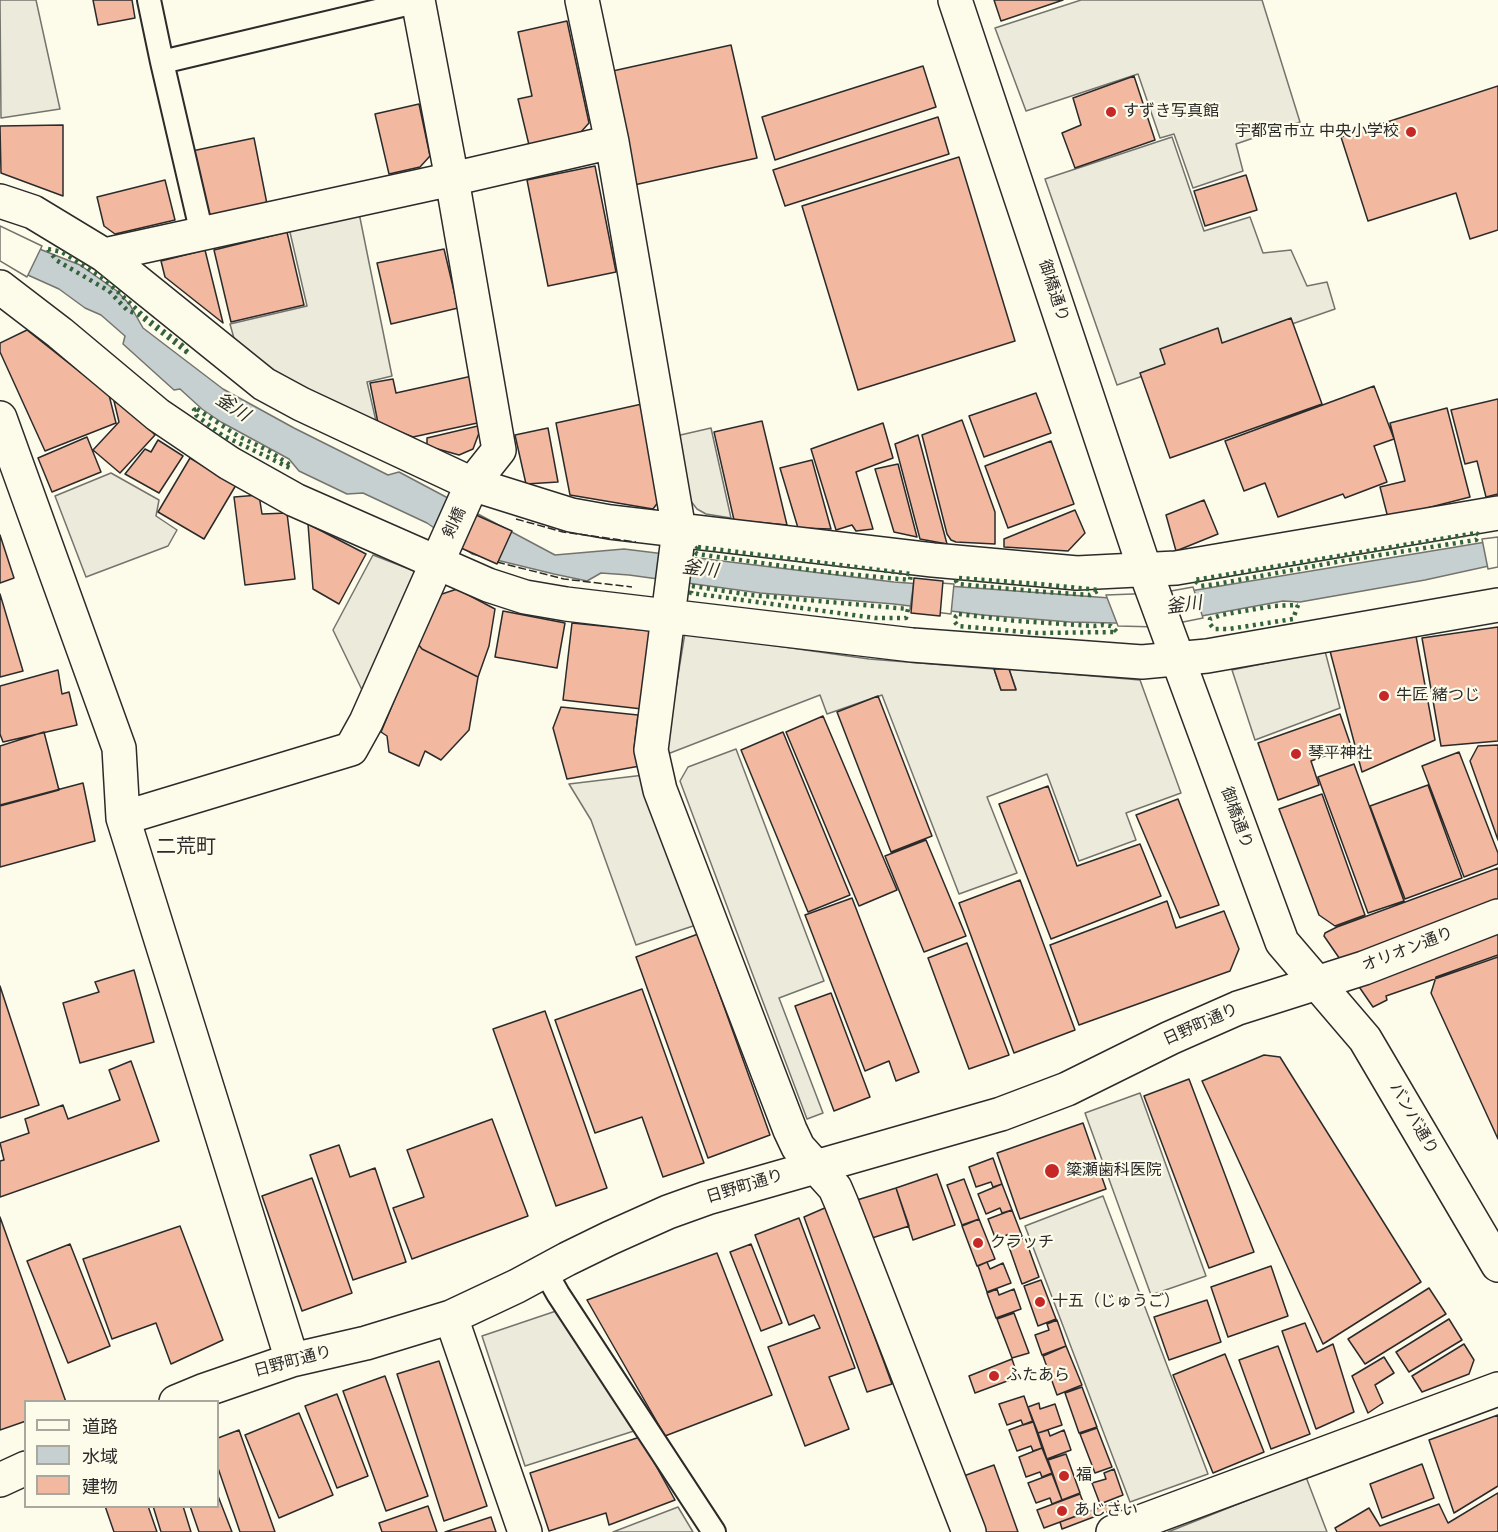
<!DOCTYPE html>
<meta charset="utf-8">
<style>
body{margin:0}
#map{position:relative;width:1498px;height:1532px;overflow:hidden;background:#fdfbea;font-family:Roboto,"Noto Sans JP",sans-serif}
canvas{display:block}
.legend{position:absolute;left:24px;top:1400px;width:195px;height:108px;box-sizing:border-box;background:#fdfbea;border:2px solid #a9a89e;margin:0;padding:8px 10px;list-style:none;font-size:18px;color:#2b2b2b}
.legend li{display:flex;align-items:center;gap:12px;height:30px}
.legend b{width:30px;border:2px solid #a9a89e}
</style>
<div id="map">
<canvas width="1498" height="1532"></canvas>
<ul class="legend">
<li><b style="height:8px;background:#fdfbea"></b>道路</li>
<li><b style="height:16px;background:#c7d0d0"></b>水域</li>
<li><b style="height:16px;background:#f2b8a0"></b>建物</li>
</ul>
</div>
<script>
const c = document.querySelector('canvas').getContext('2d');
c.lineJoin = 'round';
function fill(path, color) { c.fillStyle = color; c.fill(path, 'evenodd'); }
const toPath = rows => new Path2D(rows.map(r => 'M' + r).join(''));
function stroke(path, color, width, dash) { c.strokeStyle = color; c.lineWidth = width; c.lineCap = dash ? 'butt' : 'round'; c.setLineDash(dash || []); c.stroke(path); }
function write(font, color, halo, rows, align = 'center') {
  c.font = font + ' Roboto,"Noto Sans JP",sans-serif'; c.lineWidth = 4.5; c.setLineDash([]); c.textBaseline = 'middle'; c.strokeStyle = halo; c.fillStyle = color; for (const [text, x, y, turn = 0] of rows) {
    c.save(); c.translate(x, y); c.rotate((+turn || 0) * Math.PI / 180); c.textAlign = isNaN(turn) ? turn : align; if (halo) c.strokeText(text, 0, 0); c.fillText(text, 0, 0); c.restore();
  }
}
const parking = toPath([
 [0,0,36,0,60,109,1,118,0,0],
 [1081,0,1262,0,1300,122,1236,144,1243,171,1193,188,1174,134,1160,138,1138,74,1026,111,995,28,1081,0],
 [1172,137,1204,231,1250,217,1263,253,1291,250,1307,286,1327,282,1335,309,1117,385,1045,179,1172,137],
 [359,213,392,376,367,382,376,421,307,390,245,353,235,342,230,324,307,306,289,228,359,213],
 [711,428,731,518,706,514,697,509,690,500,676,436,711,428],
 [111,473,159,500,156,516,177,530,168,546,86,577,55,496,111,473],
 [373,555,417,572,363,692,333,630,373,555],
 [685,633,869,659,994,669,1001,690,1016,689,1009,669,1140,680,1181,793,1126,813,1136,840,1079,861,1047,774,987,797,1017,873,959,894,882,695,827,714,820,695,665,755,685,633],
 [1325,651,1340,708,1255,740,1232,670,1325,651],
 [736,749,824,981,779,998,823,1113,807,1119,680,781,688,767,736,749],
 [644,775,696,925,636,945,591,820,569,784,644,775],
 [1140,1093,1206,1276,1151,1295,1085,1113,1140,1093],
 [1103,1196,1208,1474,1130,1502,1025,1226,1103,1196],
 [559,1310,637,1430,525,1466,482,1336,559,1310],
 [1306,1477,1327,1532,1168,1532,1306,1477],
 [678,1507,693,1532,613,1532,678,1507]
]);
fill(parking, '#eceadb');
stroke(parking, '#74746e', 1.5);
const water = toPath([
 [0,229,42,250,80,265,117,291,130,305,143,328,223,389,294,428,388,475,399,472,555,555,624,549,894,582,1110,598,1160,596,1498,540,1498,564,1425,580,1300,602,1283,601,1158,624,1070,622,983,615,894,604,760,593,629,575,601,573,587,581,554,574,472,554,427,523,363,493,347,494,299,471,289,459,221,422,202,409,180,389,174,390,123,344,125,336,101,315,85,308,59,289,30,276,0,257,0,229]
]);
fill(water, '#c7d0d0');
stroke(water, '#74746e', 1.5);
const pier = toPath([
 [0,226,42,246,27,277,0,261,0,226],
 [1498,537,1498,567,1488,569,1482,539,1498,537],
 [914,581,954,584,951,614,910,609,914,581],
 [1193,587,1203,618,1158,627,1118,626,1106,595,1160,593,1193,587]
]);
fill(pier, '#fdfbea');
stroke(pier, '#74746e', 1.5);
const building = toPath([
 [93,0,132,0,135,18,98,25,93,0],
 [994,0,1063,0,1001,21,994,0],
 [567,21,589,123,580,133,529,145,518,99,532,96,518,32,567,21],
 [731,45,757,158,634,185,608,72,731,45],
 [923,66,936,107,775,160,762,117,923,66],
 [1134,76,1155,140,1075,168,1062,133,1081,125,1073,98,1134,76],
 [1498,86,1498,230,1470,239,1456,193,1368,221,1341,137,1498,86],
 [419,104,430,156,420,167,389,174,375,114,419,104],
 [938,117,949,154,785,206,773,170,938,117],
 [63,125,63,196,1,173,0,126,63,125],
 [254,138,267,204,205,217,192,151,254,138],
 [959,157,1015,341,858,390,802,206,959,157],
 [595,166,616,272,548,286,527,180,595,166],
 [1246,175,1257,210,1205,226,1194,191,1246,175],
 [165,180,175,220,115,234,104,226,97,197,165,180],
 [287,232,304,305,231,322,214,250,287,232],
 [444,249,458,308,391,324,377,263,444,249],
 [205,250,223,323,165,277,161,261,205,250],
 [1291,318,1322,404,1170,458,1140,373,1165,364,1160,349,1218,328,1222,343,1291,318],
 [27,330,109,395,116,423,45,451,0,352,0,343,27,330],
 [472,376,482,422,413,437,378,423,370,383,393,379,396,393,472,376],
 [1374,386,1394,439,1374,446,1387,482,1345,498,1343,494,1278,517,1265,483,1244,491,1225,441,1374,386],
 [1036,393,1051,433,984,457,969,416,1036,393],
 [1498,399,1498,494,1486,497,1477,461,1465,464,1451,410,1498,399],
 [114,401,126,404,155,435,120,473,93,450,119,422,114,401],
 [642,404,662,497,653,509,570,495,556,423,642,404],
 [1447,408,1470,497,1388,518,1380,487,1405,481,1390,423,1447,408],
 [962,420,995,512,995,544,956,542,951,540,947,534,922,435,962,420],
 [762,421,787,525,734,520,714,432,762,421],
 [883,423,893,458,856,472,873,529,856,531,852,525,836,530,811,449,883,423],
 [482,425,473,449,459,455,427,446,427,438,482,425],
 [548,428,558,482,526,484,515,435,548,428],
 [918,435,947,544,920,539,895,444,918,435],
 [87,437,101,472,52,492,38,458,87,437],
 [158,440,183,456,159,493,125,474,145,449,151,452,158,440],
 [1051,441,1074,504,1008,528,985,466,1051,441],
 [190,458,236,485,204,539,158,512,190,458],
 [812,460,831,529,798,528,780,468,812,460],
 [898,464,917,537,894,532,875,469,898,464],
 [259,495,262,514,287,513,295,579,245,585,234,497,259,495],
 [1204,500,1218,534,1176,551,1166,515,1204,500],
 [1075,510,1085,533,1068,551,1004,547,1004,539,1075,510],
 [476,515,512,531,497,564,461,548,476,515],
 [308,524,366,554,339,604,313,589,308,524],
 [0,535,14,578,0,583,0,535],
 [914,578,943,581,940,616,911,613,914,578],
 [457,589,495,609,489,646,478,677,422,649,418,644,439,595,457,589],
 [0,594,23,671,0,677,0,594],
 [503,611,565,623,557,668,495,657,503,611],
 [572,623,651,631,642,709,563,700,572,623],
 [1498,627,1498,741,1441,746,1422,638,1498,627],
 [1416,636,1435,740,1362,772,1330,651,1416,636],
 [418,644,422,649,478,677,469,730,441,760,425,751,419,766,389,752,387,736,381,732,418,644],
 [994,669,1009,669,1016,690,1001,690,994,669],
 [58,670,62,694,69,692,77,725,3,742,0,734,0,686,58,670],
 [878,696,932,836,891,852,837,712,878,696],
 [561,707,638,715,634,749,640,766,567,779,553,728,561,707],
 [1340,714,1351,746,1311,761,1319,785,1278,800,1258,743,1340,714],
 [823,716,897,890,859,906,786,732,823,716],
 [44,732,59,790,0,806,0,746,44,732],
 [783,732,850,895,808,912,741,750,783,732],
 [1498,745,1498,840,1470,761,1478,746,1498,745],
 [1459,752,1498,853,1498,864,1464,877,1422,766,1459,752],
 [1354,764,1404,901,1368,913,1318,777,1354,764],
 [83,783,95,841,0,867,0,805,83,783],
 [1428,785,1462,878,1405,899,1370,806,1428,785],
 [1048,786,1077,866,1140,844,1161,896,1051,939,999,804,1048,786],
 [1322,794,1365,915,1335,926,1319,915,1279,809,1322,794],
 [1178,799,1219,905,1180,918,1136,815,1178,799],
 [926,840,966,936,924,952,885,856,926,840],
 [1498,868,1498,957,1386,996,1387,1000,1373,1007,1324,936,1325,933,1337,927,1498,868],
 [1020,880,1075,1030,1014,1053,959,903,1020,880],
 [852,898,919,1072,896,1081,889,1061,865,1071,805,915,852,898],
 [1167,901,1176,928,1224,911,1239,949,1230,971,1079,1025,1050,945,1167,901],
 [698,934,770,1135,708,1158,636,957,698,934],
 [967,943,1009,1055,969,1069,928,958,967,943],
 [1498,955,1498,1139,1431,993,1436,977,1498,955],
 [134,970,154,1042,80,1063,63,1003,99,992,95,982,134,970],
 [0,986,39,1105,0,1118,0,986],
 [642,989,704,1163,663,1177,642,1117,595,1133,555,1020,642,989],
 [831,993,870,1097,834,1111,795,1006,831,993],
 [545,1011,607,1188,556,1206,493,1029,545,1011],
 [1264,1055,1280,1057,1421,1282,1323,1344,1202,1081,1264,1055],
 [131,1061,159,1141,0,1197,0,1161,4,1160,0,1143,29,1133,25,1119,63,1105,68,1119,120,1100,109,1070,131,1061],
 [1189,1079,1254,1252,1209,1268,1144,1096,1189,1079],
 [492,1119,528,1216,412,1259,393,1208,424,1197,407,1150,492,1119],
 [1083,1123,1106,1189,1020,1219,997,1153,1083,1123],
 [339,1145,350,1177,375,1168,406,1262,353,1280,310,1155,339,1145],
 [993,1158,1002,1184,993,1187,991,1182,976,1187,969,1167,993,1158],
 [937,1174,955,1225,913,1240,896,1188,937,1174],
 [312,1178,352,1293,302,1311,262,1196,312,1178],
 [964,1179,979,1219,962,1225,947,1185,964,1179],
 [1002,1184,1012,1210,1002,1213,1000,1208,986,1214,978,1194,1002,1184],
 [896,1188,909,1226,869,1239,857,1200,896,1188],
 [827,1207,892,1384,867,1392,804,1217,827,1207],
 [1012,1210,1022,1236,1012,1239,1009,1234,996,1240,988,1219,1012,1210],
 [0,1217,66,1402,26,1402,26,1421,0,1430,0,1217],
 [799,1218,855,1368,829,1377,849,1429,805,1446,768,1347,820,1328,814,1315,789,1325,755,1235,799,1218],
 [979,1219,995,1259,977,1266,962,1226,979,1219],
 [180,1226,223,1340,171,1364,156,1323,112,1339,83,1259,180,1226],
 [1025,1238,1039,1277,1022,1284,1008,1244,1025,1238],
 [70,1244,110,1346,68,1363,27,1261,70,1244],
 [751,1244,782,1323,761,1331,730,1252,751,1244],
 [717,1253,772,1395,665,1436,587,1300,717,1253],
 [987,1262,990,1269,1003,1263,1011,1283,987,1292,978,1266,987,1262],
 [1271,1266,1288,1316,1228,1337,1211,1287,1271,1266],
 [1041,1280,1056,1319,1038,1326,1024,1286,1041,1280],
 [1429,1288,1446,1314,1365,1364,1348,1339,1429,1288],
 [997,1289,999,1295,1014,1289,1021,1309,996,1318,987,1293,997,1289],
 [1207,1300,1221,1342,1169,1360,1154,1317,1207,1300],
 [1014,1313,1029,1353,1012,1358,997,1319,1014,1313],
 [1449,1319,1462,1340,1409,1372,1396,1352,1449,1319],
 [1057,1320,1066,1346,1042,1355,1035,1335,1049,1330,1047,1324,1057,1320],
 [1305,1323,1317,1352,1333,1344,1354,1412,1316,1429,1282,1331,1305,1323],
 [1464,1344,1474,1360,1469,1374,1422,1392,1412,1376,1464,1344],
 [1066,1346,1082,1385,1057,1395,1043,1356,1066,1346],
 [1278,1346,1310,1434,1271,1449,1239,1360,1278,1346],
 [1225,1354,1264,1452,1213,1473,1173,1375,1225,1354],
 [1384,1357,1394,1373,1375,1385,1383,1403,1368,1413,1352,1376,1384,1357],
 [1012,1359,1018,1377,975,1393,969,1376,1012,1359],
 [439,1361,487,1506,444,1521,397,1374,439,1361],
 [385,1376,428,1496,386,1511,343,1391,385,1376],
 [1082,1387,1097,1427,1079,1433,1065,1393,1082,1387],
 [337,1394,368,1476,337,1488,305,1406,337,1394],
 [1024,1396,1033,1422,1023,1425,1021,1420,1007,1425,999,1404,1024,1396],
 [1039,1403,1040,1409,1055,1404,1062,1425,1038,1433,1028,1407,1039,1403],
 [299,1413,333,1495,279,1518,245,1435,299,1413],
 [1498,1415,1498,1486,1454,1513,1429,1440,1498,1415],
 [1033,1421,1042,1448,1033,1451,1031,1446,1017,1451,1009,1430,1033,1421],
 [1097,1428,1112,1467,1095,1473,1080,1434,1097,1428],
 [239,1430,275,1532,240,1532,218,1468,218,1438,239,1430],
 [1048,1430,1050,1436,1064,1430,1071,1450,1047,1459,1038,1433,1048,1430],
 [640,1437,675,1500,609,1525,606,1513,549,1531,530,1473,640,1437],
 [1042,1448,1052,1473,1042,1477,1040,1472,1026,1477,1019,1457,1042,1448],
 [1066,1454,1080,1493,1062,1500,1048,1460,1066,1454],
 [1422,1464,1434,1498,1382,1518,1370,1484,1422,1464],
 [994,1465,1018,1532,979,1532,958,1478,994,1465],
 [1114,1469,1123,1495,1100,1504,1092,1483,1106,1479,1104,1473,1114,1469],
 [1052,1474,1062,1500,1052,1504,1050,1498,1036,1503,1028,1483,1052,1474],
 [1498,1493,1498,1532,1337,1532,1335,1528,1369,1508,1380,1526,1439,1504,1448,1523,1498,1493],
 [1080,1494,1087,1512,1044,1528,1037,1510,1080,1494],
 [218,1496,232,1532,199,1532,190,1506,218,1506,218,1496],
 [1118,1501,1120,1507,1062,1529,1060,1522,1118,1501],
 [105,1506,148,1506,157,1532,114,1532,105,1506],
 [153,1506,183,1506,191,1532,161,1532,153,1506],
 [428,1506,437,1532,382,1532,379,1523,428,1506],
 [491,1517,496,1532,445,1532,491,1517]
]);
fill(building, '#f2b8a0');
stroke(building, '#2b2b2b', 1.5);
const lane = toPath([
 [149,0,162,62,419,1],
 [162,62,202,234],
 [545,1271,558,1294,714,1532]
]);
const street = toPath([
 [582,0,612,142,679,530,651,750,660,790,790,1130,798,1147,835,1188,841,1202,969,1532],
 [0,201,33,212,104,255,264,384,301,404,472,484,571,515,610,522,933,560,1077,573,1176,568,1498,513],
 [104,255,452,179,612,142],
 [0,287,60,333,158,415,229,463,295,500,488,585,525,597,566,604,912,645,1142,662,1207,656,1498,605],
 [0,418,119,748,123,818,292,1360],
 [123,818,351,749,366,722,472,484,499,450,452,179,418,0],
 [451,1317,525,1532],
 [176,1402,205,1390,292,1360,366,1343,451,1317,517,1286,567,1259,610,1238,668,1212,707,1198,1001,1114,1067,1089,1170,1038,1238,1008,1364,968,1498,916],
 [0,1480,26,1468],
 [1113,1532,1498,1389]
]);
const secondary = toPath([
 [955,0,1145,570,1282,942,1365,1039,1498,1265]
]);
stroke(lane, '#2b2b2b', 26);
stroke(street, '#2b2b2b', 36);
stroke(secondary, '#2b2b2b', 36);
stroke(lane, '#fdfbea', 22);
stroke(street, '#fdfbea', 33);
stroke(secondary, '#fdfbea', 33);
stroke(toPath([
 [48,249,62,252,104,279,145,317,182,345,189,354,139,315,127,310,109,291,56,260,48,249],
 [197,409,238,436,269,451,290,465,290,468,222,435,196,415,194,410,197,409],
 [1476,533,1479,535,1476,540,1342,561,1217,584,1201,586,1194,580,1476,533],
 [698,547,911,574,910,580,826,572,697,554,694,551,698,547],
 [959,578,1039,584,1099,590,1090,595,1045,592,958,584,956,581,959,578],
 [692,586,751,595,908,609,906,618,875,618,691,593,692,586],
 [1298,605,1293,619,1229,629,1214,629,1210,624,1210,619,1221,615,1273,606,1298,605],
 [959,614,1017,621,1094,626,1103,625,1111,626,1117,632,1036,633,958,626,954,621,956,616,959,614]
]), '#34623c', 4.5, [3, 4.5]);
stroke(toPath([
 [516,519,563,532,636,542],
 [497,562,564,579,632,587]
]), '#2b2b2b', 1.5, [8, 3]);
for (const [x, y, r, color] of [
 [1111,112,6,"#c62828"],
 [1411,132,6,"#c62828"],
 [1384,696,6,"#c62828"],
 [1296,754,6,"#c62828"],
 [1052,1171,8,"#c62828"],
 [978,1243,6,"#c62828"],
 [1040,1302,6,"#c62828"],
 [994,1376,6,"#c62828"],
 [1064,1476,6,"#c62828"],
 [1062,1511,6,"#c62828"]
]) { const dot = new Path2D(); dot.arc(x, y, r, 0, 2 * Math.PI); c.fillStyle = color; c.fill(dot); stroke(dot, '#fdfbea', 2); }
write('16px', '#2b2b2b', '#fdfbea', [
 ["すずき写真館",1123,112],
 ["宇都宮市立 中央小学校",1399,132,"right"],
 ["牛匠 緒つじ",1396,696],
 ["琴平神社",1308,754],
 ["簗瀬歯科医院",1066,1171],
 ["クラッチ",990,1243],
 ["十五（じゅうご）",1052,1302],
 ["ふたあら",1006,1376],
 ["福",1076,1476],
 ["あじさい",1074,1511]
], 'left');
write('16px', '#2b2b2b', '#fdfbea', [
 ["御橋通り",1053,291,72],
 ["剣橋",455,523,-65],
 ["御橋通り",1236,818,70],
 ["オリオン通り",1408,950,-21],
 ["日野町通り",1201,1025,-24],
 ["バンバ通り",1413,1119,60],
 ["日野町通り",745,1187,-17],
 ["日野町通り",293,1362,-15]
]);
write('italic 18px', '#2b2b2b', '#fdfbea', [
 ["釜川",232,408,33],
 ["釜川",700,570,7],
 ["釜川",1184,606,-7]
]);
write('20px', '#2b2b2b', '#fdfbea', [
 ["二荒町",186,848]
]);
</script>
